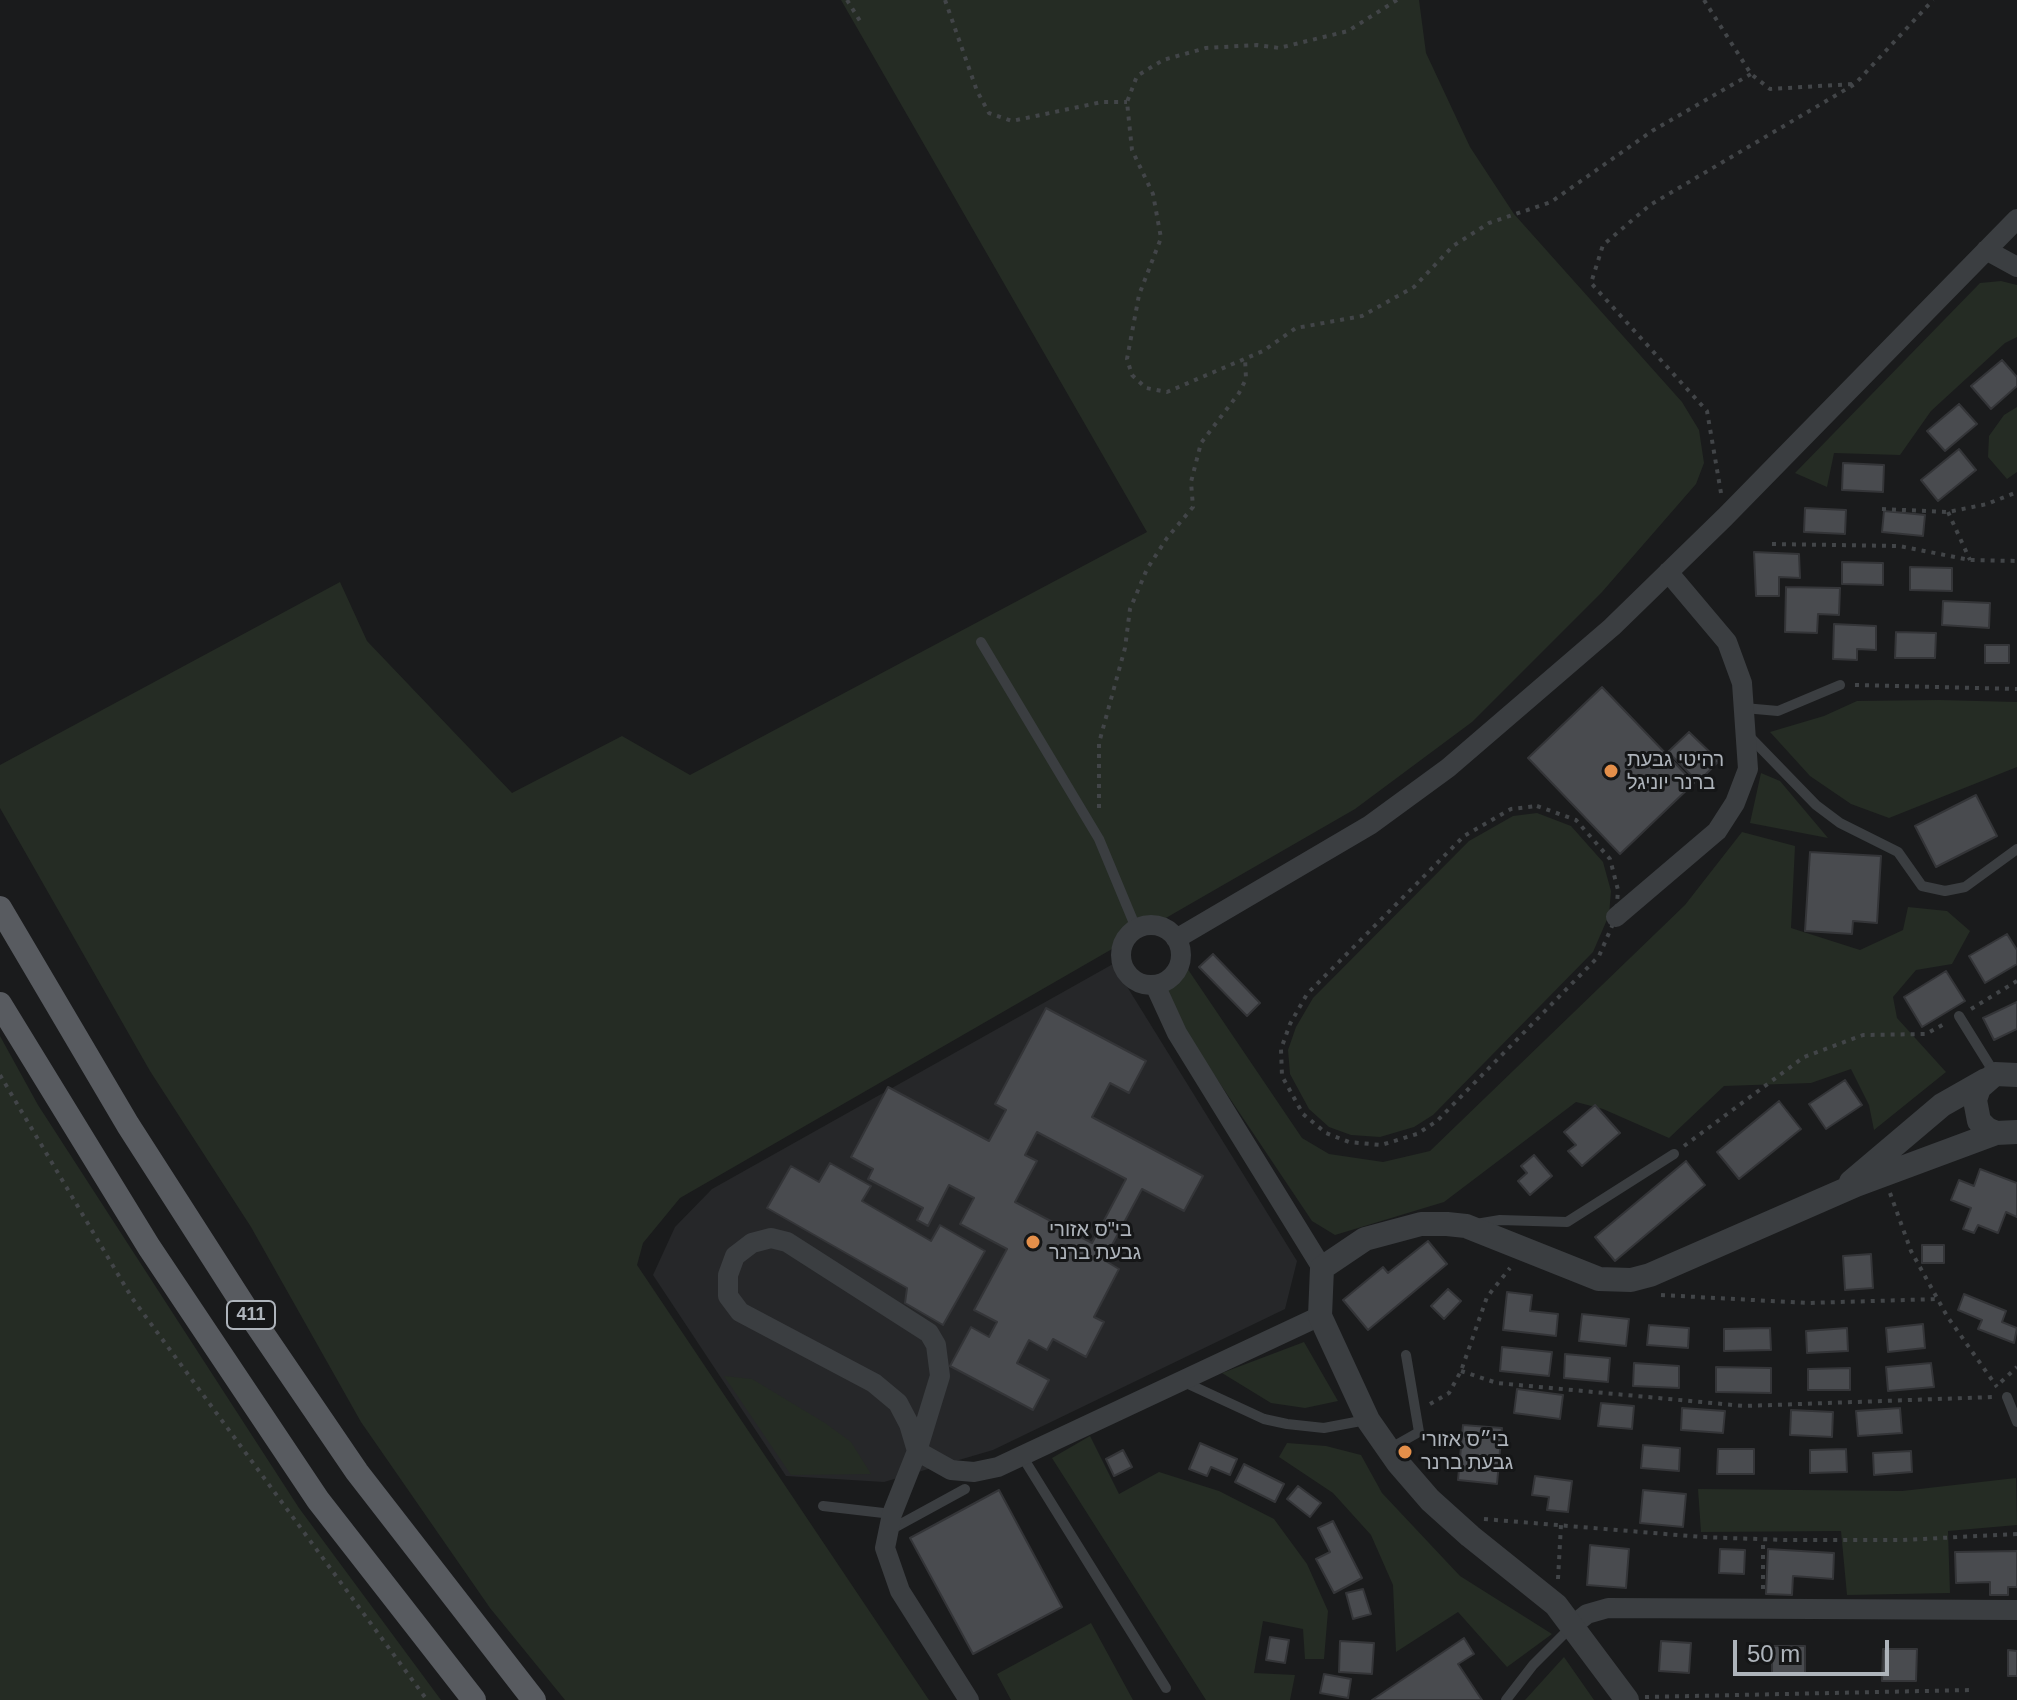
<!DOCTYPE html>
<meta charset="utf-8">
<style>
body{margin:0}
#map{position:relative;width:2017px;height:1700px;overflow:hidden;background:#1a1b1c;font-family:Helvetica,sans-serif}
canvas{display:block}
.scale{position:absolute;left:1733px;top:1640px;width:156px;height:36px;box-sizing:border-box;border:4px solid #aeb4bb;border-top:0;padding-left:10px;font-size:24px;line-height:28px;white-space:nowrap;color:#aeb4bb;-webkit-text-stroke:6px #151617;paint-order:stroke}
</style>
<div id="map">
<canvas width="2017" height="1700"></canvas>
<div class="scale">50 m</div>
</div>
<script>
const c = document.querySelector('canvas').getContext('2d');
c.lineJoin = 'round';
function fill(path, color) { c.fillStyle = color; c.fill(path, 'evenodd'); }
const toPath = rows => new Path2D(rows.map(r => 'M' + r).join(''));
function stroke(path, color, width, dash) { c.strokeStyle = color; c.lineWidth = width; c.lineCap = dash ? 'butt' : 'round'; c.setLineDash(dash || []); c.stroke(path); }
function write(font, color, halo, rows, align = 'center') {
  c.font = font + ' Helvetica,"Noto Sans Hebrew",sans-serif'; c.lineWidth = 6; c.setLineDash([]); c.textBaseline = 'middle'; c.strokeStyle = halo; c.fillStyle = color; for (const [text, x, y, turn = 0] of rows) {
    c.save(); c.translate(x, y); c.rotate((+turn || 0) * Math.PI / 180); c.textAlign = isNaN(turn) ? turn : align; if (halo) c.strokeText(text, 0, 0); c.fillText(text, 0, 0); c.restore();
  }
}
fill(toPath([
 [1113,964,1297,1261,1285,1309,993,1450,884,1482,786,1476,653,1275,675,1227,712,1189]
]), '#262729');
fill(toPath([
 [841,0,1419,0,1426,53,1470,147,1514,214,1682,402,1699,430,1704,463,1696,484,1602,592,1472,722,1355,809,680,1198,643,1243,637,1265,929,1700,565,1700,490,1608,361,1422,251,1227,150,1071,0,808,0,765,340,582,367,641,512,793,622,736,690,775,1147,532],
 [2001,281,2017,285,2017,337,2005,343,1931,411,1900,455,1834,453,1827,487,1795,473,1980,283],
 [2017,407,2017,472,2007,479,1988,457,1989,436,2004,415],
 [1939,700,2017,702,2017,767,1889,818,1851,804,1810,776,1770,732,1824,716,1857,701],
 [1761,773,1780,781,1828,838,1750,823],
 [1537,813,1571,826,1603,862,1611,891,1609,915,1593,952,1433,1115,1414,1127,1380,1137,1351,1135,1329,1127,1309,1109,1290,1074,1288,1050,1296,1027,1313,998,1469,841,1513,816],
 [1742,832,1795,846,1791,928,1860,950,1903,930,1908,907,1947,911,1970,931,1952,964,1916,970,1893,997,1897,1018,1946,1072,1874,1130,1869,1105,1851,1069,1811,1083,1724,1086,1669,1138,1603,1109,1576,1102,1444,1202,1335,1235,1312,1221,1186,1033,1167,989,1177,984,1187,968,1302,1138,1329,1154,1383,1162,1430,1151,1685,905],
 [0,1036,38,1105,299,1508,441,1700,0,1700],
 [1304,1342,1338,1401,1305,1408,1271,1403,1222,1373],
 [724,1376,752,1379,825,1423,851,1442,871,1474,791,1475],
 [1090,1436,1119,1494,1159,1472,1219,1491,1274,1519,1307,1564,1328,1611,1324,1659,1305,1659,1303,1629,1263,1621,1254,1673,1295,1675,1290,1700,1206,1700,1052,1458],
 [1287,1443,1326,1446,1361,1455,1382,1493,1460,1576,1552,1634,1507,1667,1458,1612,1396,1652,1393,1585,1371,1535,1333,1493,1279,1457],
 [2016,1478,2017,1525,1948,1531,1950,1593,1847,1595,1841,1531,1701,1532,1698,1489,1902,1491],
 [1091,1623,1133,1700,1011,1700,997,1674],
 [1564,1657,1594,1700,1525,1700]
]), '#252c24');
const building = toPath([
 [2002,360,2017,377,2017,386,1991,409,1971,386,2002,360],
 [1959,404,1977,424,1945,451,1927,431,1959,404],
 [1959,449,1976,470,1938,501,1921,480,1959,449],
 [1843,463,1884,465,1883,492,1842,490,1843,463],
 [1805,508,1846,510,1845,534,1804,532,1805,508],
 [1884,511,1925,515,1923,536,1882,532,1884,511],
 [1754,552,1799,554,1800,578,1779,577,1779,596,1756,596,1754,552],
 [1842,562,1883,563,1883,585,1842,584,1842,562],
 [1910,567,1952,568,1952,591,1910,590,1910,567],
 [1786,587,1840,588,1839,615,1818,614,1817,633,1785,632,1786,587],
 [1943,601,1990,603,1989,628,1942,625,1943,601],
 [1834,624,1876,626,1876,650,1857,649,1857,660,1833,659,1834,624],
 [1896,632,1936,633,1935,658,1895,658,1896,632],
 [1985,645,2009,645,2009,663,1985,663,1985,645],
 [1602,687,1694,783,1620,854,1528,758,1602,687],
 [1689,732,1719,761,1698,782,1668,752,1689,732],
 [1976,795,1997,836,1936,867,1915,826,1976,795],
 [1810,852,1881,856,1877,923,1853,921,1852,934,1805,931,1810,852],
 [2007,934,2017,950,2017,964,1985,983,1969,956,2007,934],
 [1213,954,1260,1003,1247,1016,1199,967,1213,954],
 [1946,971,1965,1001,1922,1027,1904,997,1946,971],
 [2017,1002,2017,1029,1994,1040,1983,1018,2017,1002],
 [1046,1008,1146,1061,1129,1093,1110,1083,1092,1117,1203,1176,1184,1211,1142,1189,1104,1260,1119,1269,1094,1317,1104,1322,1086,1357,1053,1339,1047,1350,1029,1340,1017,1363,1049,1380,1033,1410,950,1366,971,1327,989,1337,997,1322,974,1310,1007,1249,960,1224,974,1198,949,1185,928,1226,917,1220,923,1208,868,1179,873,1169,851,1157,888,1087,989,1141,1006,1110,995,1104,1046,1008],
 [1037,1132,1126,1179,1092,1243,1015,1202,1037,1161,1025,1155,1037,1132],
 [1845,1080,1862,1105,1826,1129,1809,1104,1845,1080],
 [1779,1101,1801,1129,1739,1179,1717,1152,1779,1101],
 [1595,1105,1620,1133,1582,1166,1568,1151,1576,1145,1564,1132,1595,1105],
 [1534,1155,1552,1176,1530,1195,1518,1181,1527,1173,1521,1166,1534,1155],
 [1686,1161,1705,1185,1615,1261,1595,1237,1686,1161],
 [830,1163,871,1186,862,1201,931,1241,940,1225,985,1251,943,1325,905,1303,907,1288,767,1208,791,1166,819,1182,830,1163],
 [1980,1169,2017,1183,2017,1217,2006,1212,1998,1233,1978,1225,1974,1233,1963,1229,1971,1208,1951,1200,1959,1180,1974,1186,1980,1169],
 [1428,1241,1447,1264,1368,1330,1343,1300,1383,1267,1388,1273,1428,1241],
 [1922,1245,1944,1245,1944,1263,1922,1263,1922,1245],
 [1871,1254,1873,1288,1845,1290,1843,1256,1871,1254],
 [1448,1289,1461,1301,1444,1319,1431,1306,1448,1289],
 [1507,1292,1532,1295,1530,1311,1558,1314,1556,1336,1503,1330,1507,1292],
 [1964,1294,2006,1311,2002,1322,2017,1328,2014,1343,1978,1329,1982,1320,1958,1310,1964,1294],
 [1582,1314,1629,1319,1626,1346,1579,1341,1582,1314],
 [1923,1324,1925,1348,1888,1352,1886,1328,1923,1324],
 [1649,1325,1689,1328,1688,1348,1647,1345,1649,1325],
 [1770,1328,1771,1350,1724,1351,1724,1329,1770,1328],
 [1847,1328,1848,1351,1807,1353,1806,1331,1847,1328],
 [1502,1347,1552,1352,1549,1376,1500,1371,1502,1347],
 [1565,1354,1610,1358,1608,1382,1564,1378,1565,1354],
 [1634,1363,1679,1366,1679,1388,1633,1386,1634,1363],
 [1931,1363,1934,1387,1888,1391,1886,1367,1931,1363],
 [1716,1367,1771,1368,1771,1393,1716,1392,1716,1367],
 [1850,1368,1850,1390,1808,1390,1808,1369,1850,1368],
 [1517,1389,1563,1395,1560,1419,1514,1413,1517,1389],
 [1601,1403,1634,1406,1632,1429,1598,1426,1601,1403],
 [1682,1408,1725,1411,1723,1433,1681,1430,1682,1408],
 [1900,1408,1902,1433,1858,1436,1856,1411,1900,1408],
 [1791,1410,1833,1412,1832,1437,1790,1435,1791,1410],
 [1463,1425,1502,1428,1497,1484,1458,1480,1463,1425],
 [1200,1443,1237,1459,1230,1475,1211,1467,1207,1476,1189,1469,1200,1443],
 [1643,1445,1680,1448,1679,1471,1641,1468,1643,1445],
 [1718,1449,1754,1449,1754,1474,1717,1474,1718,1449],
 [1846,1449,1847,1472,1810,1473,1810,1450,1846,1449],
 [1123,1450,1132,1467,1114,1476,1106,1459,1123,1450],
 [1911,1451,1912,1472,1874,1475,1873,1453,1911,1451],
 [1244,1464,1284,1484,1275,1502,1235,1482,1244,1464],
 [1535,1476,1572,1481,1568,1512,1547,1510,1549,1497,1532,1495,1535,1476],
 [1298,1486,1321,1503,1310,1517,1287,1499,1298,1486],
 [999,1490,1062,1607,973,1654,910,1538,999,1490],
 [1643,1490,1686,1494,1683,1527,1640,1523,1643,1490],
 [1333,1521,1362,1578,1334,1593,1316,1559,1330,1552,1318,1528,1333,1521],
 [1590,1545,1629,1549,1626,1588,1587,1585,1590,1545],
 [1720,1549,1745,1550,1744,1574,1719,1573,1720,1549],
 [1768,1549,1834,1553,1833,1579,1793,1576,1792,1595,1766,1594,1768,1549],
 [2017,1551,2017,1587,2008,1587,2008,1595,1990,1595,1990,1582,1956,1583,1955,1552,2017,1551],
 [1363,1589,1371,1614,1353,1619,1346,1593,1363,1589],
 [1270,1637,1289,1640,1285,1663,1266,1660,1270,1637],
 [1464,1638,1474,1654,1458,1664,1482,1700,1372,1700,1464,1638],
 [1340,1641,1374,1643,1372,1674,1339,1672,1340,1641],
 [1661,1641,1691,1643,1689,1673,1659,1671,1661,1641],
 [1772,1646,1805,1646,1805,1675,1772,1675,1772,1646],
 [1883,1649,1917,1649,1916,1681,1882,1681,1883,1649],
 [2008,1650,2017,1651,2017,1676,2008,1676,2008,1650],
 [1324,1674,1351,1679,1348,1698,1320,1693,1324,1674]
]);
fill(building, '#494b4f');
stroke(building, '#343538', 2);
stroke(toPath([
 [847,0,860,21],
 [945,0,977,91,989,113,1012,121,1102,102,1127,102],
 [1397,0,1348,31,1279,48,1257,45,1206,48,1163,60,1137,76,1127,102,1132,150,1153,194,1161,238,1139,295,1127,359,1132,375,1146,388,1167,392,1263,351,1296,328,1362,316,1414,287,1453,246,1489,223,1551,202,1652,131,1751,74],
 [1704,0,1751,74,1770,89,1853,84],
 [1721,493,1707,411,1591,283,1603,245,1650,205,1855,84,1933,0],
 [1882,509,1948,512,1987,504,2017,492],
 [1948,512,1970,560],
 [1772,544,1899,546,1970,560,2017,561],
 [1855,685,2017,689],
 [1537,806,1576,820,1610,859,1618,890,1616,917,1599,956,1437,1121,1417,1134,1381,1145,1349,1142,1326,1133,1303,1114,1282,1076,1281,1049,1290,1024,1307,994,1464,836,1511,809,1537,806],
 [1099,808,1099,743,1125,648,1130,609,1147,569,1167,538,1193,507,1191,482,1201,443,1239,393,1246,379,1245,358],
 [1971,1009,2017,981],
 [0,1075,132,1298,427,1700],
 [1684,1146,1804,1057,1863,1035,1926,1034,1946,1023],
 [1890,1193,1911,1251,1947,1316,1997,1387],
 [1661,1295,1808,1303,1938,1299],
 [1461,1371,1497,1383,1744,1406,1993,1397],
 [2001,1382,2017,1367],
 [1430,1404,1449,1393,1461,1371,1487,1297,1510,1268],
 [1484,1519,1702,1537,1785,1540,1902,1540,2017,1534],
 [1558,1579,1561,1525],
 [1763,1589,1763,1539],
 [1645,1697,1971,1690]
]), '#424548', 4, [4, 6]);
stroke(toPath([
 [981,642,1099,839,1136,928],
 [1744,708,1778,711,1840,685],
 [1749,736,1816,805,1840,823,1898,852,1922,886,1945,891,1965,887,2017,849],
 [1959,1016,1995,1074],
 [1476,1224,1500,1220,1567,1222,1674,1154],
 [1184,1382,1264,1419,1287,1424,1324,1428,1366,1420],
 [2007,1397,2017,1422],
 [1389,1449,1419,1432,1406,1355],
 [1022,1456,1166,1688],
 [823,1506,892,1514],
 [890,1530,965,1489],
 [1506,1700,1533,1665,1571,1627]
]), '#3b3e41', 10);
stroke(toPath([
 [1986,250,2017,267],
 [1616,917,1717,831,1735,803,1748,769,1742,683,1727,642,1668,572],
 '1121 955a30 30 0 1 1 60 0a30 30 0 1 1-60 0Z',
 [1176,939,1370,825,1448,768,1612,627,1725,517,2017,219],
 [1155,985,1177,1033,1322,1268],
 [1572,1626,1587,1614,1608,1608,2017,1610],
 [969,1700,900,1591,885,1548,892,1514,917,1451,940,1376,936,1345,929,1333,787,1242,771,1238,752,1243,735,1256,728,1275,728,1296,740,1312,874,1383,898,1403,909,1424,917,1451,951,1470,974,1472,998,1467,1320,1316]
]), '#3b3e41', 20);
stroke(toPath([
 [2017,1075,1995,1074,1979,1088,1975,1100,1979,1121,1987,1129,1996,1133,2017,1132],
 [1851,1182,1942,1105,1986,1080],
 [1627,1700,1556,1605,1470,1536,1430,1500,1398,1463,1368,1420,1320,1316,1322,1268,1365,1239,1421,1224,1447,1224,1466,1226,1599,1279,1631,1280,1650,1275,1856,1185,1996,1133]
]), '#3b3e41', 24);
stroke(toPath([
 [0,908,128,1125,246,1309,357,1472,534,1700],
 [0,1004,149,1247,318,1500,474,1700]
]), '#585b60', 24);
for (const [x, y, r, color] of [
 [1611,771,8,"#e48f4a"],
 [1033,1242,8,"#e48f4a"],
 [1405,1452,8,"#e48f4a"]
]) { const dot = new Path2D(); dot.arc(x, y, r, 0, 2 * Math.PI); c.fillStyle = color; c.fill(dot); stroke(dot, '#151617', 3); }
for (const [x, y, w] of [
 [251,1315,48]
]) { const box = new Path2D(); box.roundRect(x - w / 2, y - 14, w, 28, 6); c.fillStyle = '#151617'; c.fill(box); stroke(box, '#aeb4bb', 2); }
write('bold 18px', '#aeb4bb', null, [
 ["411",251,1315]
]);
write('20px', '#aeb4bb', '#151617', [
 ["רהיטי גבעת",1627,760],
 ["ברנר יוניגל",1627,783],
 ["בי\"ס אזורי",1049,1230],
 ["גבעת ברנר",1049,1253],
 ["בי״ס אזורי",1421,1440],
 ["גבעת ברנר",1421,1463]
], 'left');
</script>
